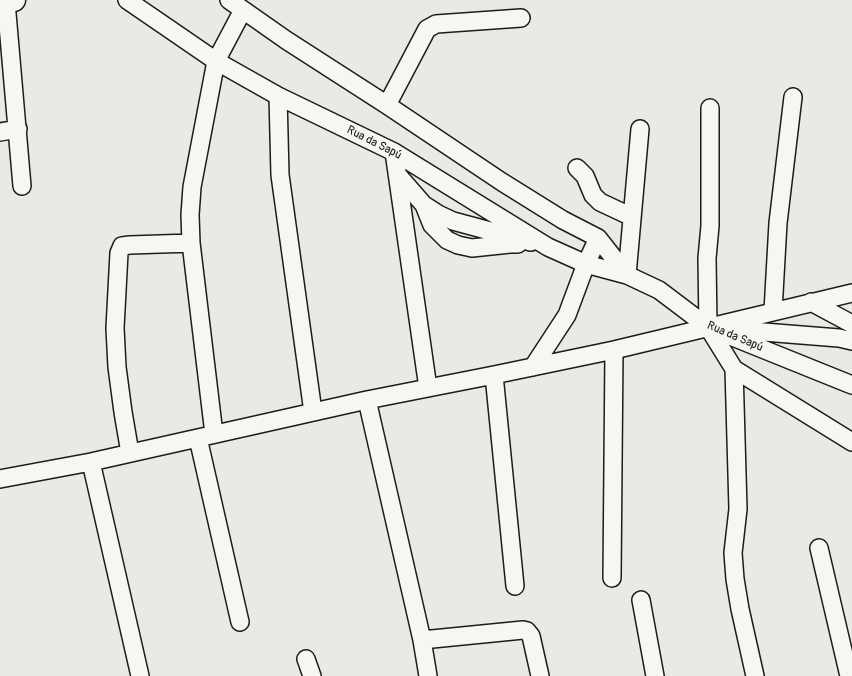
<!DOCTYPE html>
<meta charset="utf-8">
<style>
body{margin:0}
canvas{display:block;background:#e9e9e5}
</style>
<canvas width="852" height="676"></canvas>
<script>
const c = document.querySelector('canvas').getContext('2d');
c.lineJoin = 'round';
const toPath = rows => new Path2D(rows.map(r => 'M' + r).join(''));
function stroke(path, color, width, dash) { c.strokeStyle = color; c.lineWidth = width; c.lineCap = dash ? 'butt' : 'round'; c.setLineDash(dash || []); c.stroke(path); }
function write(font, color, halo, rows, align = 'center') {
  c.font = font + ' Pangolin,sans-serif'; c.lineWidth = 3.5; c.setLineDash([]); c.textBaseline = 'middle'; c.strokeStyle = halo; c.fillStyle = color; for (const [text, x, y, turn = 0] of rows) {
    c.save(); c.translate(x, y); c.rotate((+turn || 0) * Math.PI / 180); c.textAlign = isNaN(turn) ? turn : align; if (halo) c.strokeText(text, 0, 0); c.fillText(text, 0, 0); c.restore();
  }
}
const minor = toPath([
 [8,0,6,2,22,186],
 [127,0,216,61,278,96,394,152,548,247,586,264,627,275,659,290,708,327,852,385],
 [229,0,286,40,387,105,502,182,563,220,598,238,627,275],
 [278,96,280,175,313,412],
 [387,105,427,29,436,24,521,18],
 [710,108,710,226,707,258,708,327,734,369,738,509,733,553,735,579,740,609,755,676],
 [0,132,18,129],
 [394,152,428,388],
 [577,168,585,176,593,195,600,202,632,217],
 [397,174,424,205,438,214,453,221,531,242],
 [424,205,432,225,447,240,458,245,472,248,510,244,518,244],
 [627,275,640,129],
 [811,302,852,324],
 [773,311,778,223,793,97],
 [726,329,839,338,852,341],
 [533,367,567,315,586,264,598,238],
 [734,369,852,442],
 [494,375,515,586],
 [367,400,422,640,428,676],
 [214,434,191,243,190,215,192,187,216,61,243,10],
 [198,438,240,622],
 [130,453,123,412,117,367,115,328,119,253,122,246,130,245,191,243],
 [91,462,140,676],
 [0,479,91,462,367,400,494,375,614,350,852,293],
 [819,548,849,676],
 [612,578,614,350],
 [641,600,655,676],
 [422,640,523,630,527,631,531,636,540,676],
 [306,659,312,676]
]);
const tertiary = toPath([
 [0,4,14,0]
]);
stroke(minor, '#1c1c1c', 20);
stroke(tertiary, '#1c1c1c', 25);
stroke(minor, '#f6f6f2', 17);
stroke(tertiary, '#f6f6f2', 22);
write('12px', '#1c1c1c', '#f6f6f2', [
 ["Rua da Sapú",374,143,27],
 ["Rua da Sapú",735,337,23]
]);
</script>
